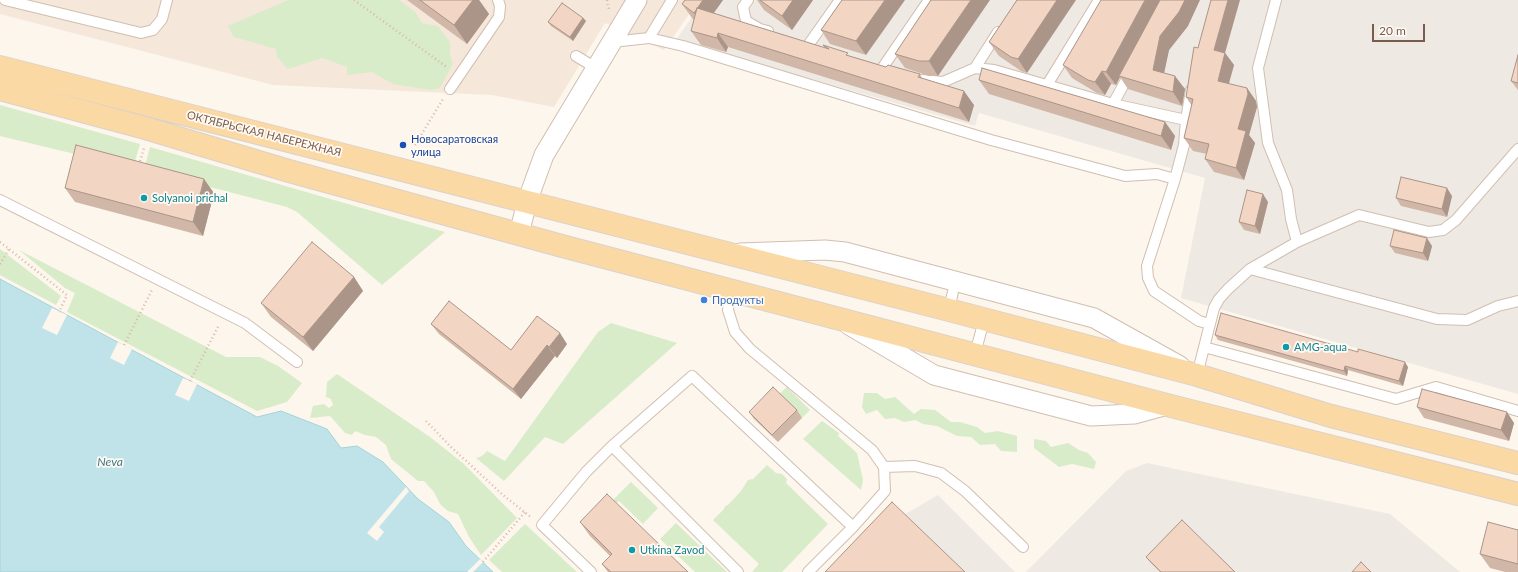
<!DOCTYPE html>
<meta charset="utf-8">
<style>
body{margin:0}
#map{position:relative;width:1518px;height:572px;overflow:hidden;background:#fdf6ec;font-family:Lato,sans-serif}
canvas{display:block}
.scale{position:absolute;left:1372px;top:24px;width:53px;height:18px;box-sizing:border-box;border:2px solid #7a5c4d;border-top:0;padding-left:5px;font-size:12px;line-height:14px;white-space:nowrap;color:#7a5c4d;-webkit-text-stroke:3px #fffaf3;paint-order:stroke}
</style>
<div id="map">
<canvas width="1518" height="572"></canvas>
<div class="scale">20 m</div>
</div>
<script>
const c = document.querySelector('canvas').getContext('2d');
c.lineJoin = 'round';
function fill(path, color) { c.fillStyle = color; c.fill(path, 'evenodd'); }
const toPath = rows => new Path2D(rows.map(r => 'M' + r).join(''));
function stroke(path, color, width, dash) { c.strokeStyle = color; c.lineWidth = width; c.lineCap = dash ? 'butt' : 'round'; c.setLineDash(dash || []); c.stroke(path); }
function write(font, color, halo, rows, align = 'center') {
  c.font = font + ' Lato,sans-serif'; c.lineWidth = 3.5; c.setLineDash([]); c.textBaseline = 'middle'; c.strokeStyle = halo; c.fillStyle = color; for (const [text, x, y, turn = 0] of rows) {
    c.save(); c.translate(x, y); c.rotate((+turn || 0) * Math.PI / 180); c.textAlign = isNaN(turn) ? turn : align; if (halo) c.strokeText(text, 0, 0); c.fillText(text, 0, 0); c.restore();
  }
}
fill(toPath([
 [0,0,699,0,664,50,605,23,554,107,492,95,273,85,0,14]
]), '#f5e8da');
fill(toPath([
 [704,0,1518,0,1518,394,1181,298,1205,178,979,113,975,126,676,40],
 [1147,463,1390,514,1460,572,1026,572,1126,471],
 [938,495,1015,572,848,572,902,516]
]), '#efe9e4');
fill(toPath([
 [288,0,399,0,415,12,422,23,438,26,450,42,450,55,453,64,440,88,430,90,393,84,372,72,347,75,347,67,322,58,288,69,277,57,276,49,234,37,228,26],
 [0,105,140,144,133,168,0,136],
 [150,147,445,232,382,285,297,212,287,207,144,170],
 [0,249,61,296,56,305,0,275],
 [19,250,226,357,260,357,278,366,302,383,287,402,257,411,67,312,75,293,65,288],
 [611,323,677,343,563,444,545,437,504,481,476,458,482,456,487,451,505,461,598,332],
 [337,374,430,437,464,464,517,518,481,555,469,537,458,514,448,511,440,504,434,492,424,481,418,481,391,459,386,445,376,437,365,435,355,431,352,435,345,433,330,416,310,418,313,406,324,404,329,408,333,405,331,399,326,397,327,382],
 [787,387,810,410,802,418,778,395],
 [864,393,877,393,885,399,895,397,914,414,921,409,935,410,951,422,960,422,977,427,985,433,998,431,1017,436,1017,452,1001,451,995,444,980,445,971,437,957,436,937,426,923,424,915,420,904,422,895,418,885,419,877,410,866,414,862,407],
 [822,421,839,433,838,436,857,453,863,480,861,490,803,439],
 [1034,439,1046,441,1051,447,1068,443,1079,450,1088,453,1096,462,1094,469,1072,464,1059,467,1034,448],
 [767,465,776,473,782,474,787,479,786,483,828,524,782,572,752,572,759,564,713,520,724,509,725,506,728,505,741,491,748,480,753,479],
 [631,482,658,508,643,524,619,501,609,510,606,507],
 [676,523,727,572,695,572,660,539],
 [525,524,577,572,502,572,489,560]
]), '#d8ecc9');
const water = toPath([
 [0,279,257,417,281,411,327,429,341,448,357,446,383,462,418,499,449,522,466,546,493,572,0,572,0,279]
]);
fill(water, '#bfe3e8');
stroke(water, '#a5d3da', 1);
fill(toPath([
 [52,308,67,315,57,335,42,328],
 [118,342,132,349,124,365,110,358],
 [183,378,197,384,189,401,175,395],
 [406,487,409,491,379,527,384,532,377,541,367,533],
 [480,559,483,562,473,572,467,572]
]), '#fdf6ec');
const lane = toPath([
 [5,0,141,33,153,30,162,19,167,0],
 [748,0,743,7,746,21,760,29,768,31],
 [1276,0,1258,68,1268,143,1287,190,1291,219,1297,242],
 [649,38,672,0],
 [612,42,649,38,683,46,991,140,1125,176,1157,174,1175,179],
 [809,44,840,0],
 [576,56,596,68],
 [883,67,929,0],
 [975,68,998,32],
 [922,80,943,82,975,68,994,70,1113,104,1186,120],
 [1047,85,1099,0],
 [450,89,499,17,500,6,498,0],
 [1191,90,1186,120,1184,145,1175,179,1147,266,1148,278,1154,291,1199,321,1210,324],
 [1113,104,1131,71],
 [0,200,245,323,297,362],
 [1250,269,1437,319,1467,320,1498,306,1518,301],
 [730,291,728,310,735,332,750,349,872,450,884,467,885,491,853,527,808,572],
 [949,310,955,282],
 [1204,347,1396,399,1436,387,1518,411],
 [975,354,984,320],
 [1197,375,1214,308,1219,299,1228,289,1250,269,1297,242,1359,215,1429,232,1443,230,1456,220,1518,149],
 [612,446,738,572],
 [884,467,915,466,941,473,965,491,1023,547],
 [591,572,542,525,586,472,612,446,692,376,853,527]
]);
const street = toPath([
 [519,234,527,202,544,155,637,0],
 [740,253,825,250,845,252,1094,318,1180,366],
 [849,325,934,375,1091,416,1134,414,1167,405]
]);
const primary = toPath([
 [0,67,949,310,1197,375,1331,416,1518,463],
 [0,89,145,128,289,171,562,246,1167,405,1518,494]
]);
stroke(lane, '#d1beb0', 12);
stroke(street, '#d1beb0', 21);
stroke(primary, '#dad1cd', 24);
stroke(toPath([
 [354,0,448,68],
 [607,0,609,9],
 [415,145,443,99],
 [139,165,144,148],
 [0,242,67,295,59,312],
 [0,264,9,249],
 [124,345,152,290],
 [190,381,219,325],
 [426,421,451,447,503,495,532,518],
 [483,562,525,512]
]), '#d9b8a5', 2.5, [1, 3]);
stroke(lane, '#fff', 10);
stroke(street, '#fff', 19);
stroke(primary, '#fbd9a5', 22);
fill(toPath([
 [407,0,479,0,489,14,467,44],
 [685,0,723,0,713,13,825,48,823,45,850,56,886,67,920,74,922,78,974,105,969,122,728,47,726,52,701,45,691,31,694,20,692,18,682,4],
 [757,0,813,0,792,30,764,10],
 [842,0,866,55,830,44,821,30],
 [931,0,938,76,929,76,905,68,895,54],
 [1017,0,1027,73,1021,71,999,56,989,42],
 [583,18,586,21,573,41,551,26,548,22],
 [1188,26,1169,50,1164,73,1185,89,1182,106,1128,89,1120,77,1116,85,1111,84,1105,95,1097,93,1072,78,1063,65],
 [1198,48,1225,53,1234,65,1229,84,1247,88,1256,101,1257,107,1249,135,1255,143,1244,180,1214,172,1205,159,1207,154,1193,151,1184,138,1192,106,1186,97],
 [1518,55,1518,90,1511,81],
 [979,80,1165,122,1175,136,1171,150,989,94],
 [65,188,214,193,203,236,75,202],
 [1452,196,1447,217,1401,206,1396,198],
 [1268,202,1260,234,1244,230,1239,222],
 [1390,246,1432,246,1428,261,1395,253],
 [354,277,363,291,313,351,271,317,261,303],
 [431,324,511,350,567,344,557,358,555,356,521,399,439,334],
 [1215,335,1408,367,1403,386,1348,370,1347,376,1218,340],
 [1417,407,1514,423,1509,441,1424,418],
 [797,410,802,418,778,442,754,419,749,412],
 [580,522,688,572,608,572,602,564,610,556,590,536],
 [1518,530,1518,572,1505,572,1490,568,1480,554],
 [1146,557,1235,572,1160,572,1149,561]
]), '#d1b7a8');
fill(toPath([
 [473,0,479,0,489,14,467,44,454,25],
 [703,0,723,0,704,27,694,13],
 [793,0,813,0,792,30,782,16],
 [885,0,905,0,866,55,856,41],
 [971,0,990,0,938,76,929,61],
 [1057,0,1076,0,1027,73,1018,59],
 [1145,0,1162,0,1119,76,1120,77,1116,85,1106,72],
 [1185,0,1200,0,1188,26,1169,50,1162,83,1153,70,1160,36],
 [1228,0,1240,0,1225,53,1234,65,1226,93,1218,81,1214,50],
 [583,18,586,21,573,41,570,37],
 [718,33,728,47,726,52,717,38],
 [1102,71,1111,84,1105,95,1095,82],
 [1175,76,1185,89,1182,106,1173,92],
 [1247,88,1256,101,1257,107,1249,135,1255,143,1244,180,1236,168,1238,129],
 [964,91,974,105,969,122,959,108],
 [1165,122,1175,136,1171,150,1161,136],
 [204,179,214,193,203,236,193,222],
 [1447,188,1452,196,1447,217,1442,209],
 [1263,194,1268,202,1260,234,1255,226],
 [1427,238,1432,246,1428,261,1423,253],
 [354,277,363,291,313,351,303,337],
 [560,333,567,344,557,358,549,347],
 [547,345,555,356,521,399,513,389],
 [1405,362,1408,367,1403,386,1399,381],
 [1345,366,1348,370,1347,376,1344,371],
 [1507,412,1514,423,1509,441,1501,430]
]), '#aa9588');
const building = toPath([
 [420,0,473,0,454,25,420,0],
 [685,0,703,0,694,13,682,4,685,0],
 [760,0,793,0,782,16,760,0],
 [842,0,885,0,856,41,821,30,842,0],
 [931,0,971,0,929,61,919,61,895,54,931,0],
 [1017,0,1057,0,1018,59,1011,57,989,42,1017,0],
 [1101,0,1145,0,1106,72,1102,71,1095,82,1088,80,1063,65,1101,0],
 [1160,0,1185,0,1179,12,1160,36,1153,70,1175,76,1173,92,1119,76,1160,0],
 [1211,0,1228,0,1214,50,1225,53,1218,81,1247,88,1248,94,1238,129,1246,131,1236,168,1205,159,1209,144,1184,138,1193,99,1186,97,1194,47,1198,48,1211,0],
 [562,3,583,18,570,37,548,22,562,3],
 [697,8,829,49,823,45,848,53,846,55,886,67,888,65,920,74,918,77,964,91,959,108,718,33,717,38,691,31,697,8],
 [1518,55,1518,83,1511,81,1518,55],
 [982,68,1165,122,1161,136,979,80,982,68],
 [76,145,204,179,193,222,65,188,76,145],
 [1401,177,1447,188,1442,209,1396,198,1401,177],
 [1247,190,1263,194,1255,226,1239,222,1247,190],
 [1394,230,1427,238,1423,253,1390,246,1394,230],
 [312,242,354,277,303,337,261,303,312,242],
 [449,301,511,350,537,316,560,333,549,347,547,345,513,389,431,324,449,301],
 [1221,313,1358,352,1358,349,1405,362,1399,381,1345,366,1344,371,1215,335,1221,313],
 [773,387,797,410,772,435,749,412,773,387],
 [1422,389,1507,412,1501,430,1417,407,1422,389],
 [607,494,688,572,611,572,602,564,612,554,580,522,607,494],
 [892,502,965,572,825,572,892,502],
 [1182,520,1235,572,1161,572,1146,557,1182,520],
 [1488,522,1518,530,1518,564,1480,554,1488,522],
 [1361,562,1371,572,1352,572,1361,562]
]);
fill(building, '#f3d5c3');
stroke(building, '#aa9588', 1);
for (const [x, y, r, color] of [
 [403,145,4,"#1a4fb4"],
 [144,198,4,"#0f9aa8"],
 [704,300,4,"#3f7fe0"],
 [1286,347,4,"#0f9aa8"],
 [632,550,4,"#0f9aa8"]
]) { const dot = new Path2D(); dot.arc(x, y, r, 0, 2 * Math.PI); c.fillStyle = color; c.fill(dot); stroke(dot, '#fffaf3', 1.5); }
write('11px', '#7a5c4d', '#fffaf3', [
 ["ОКТЯБРЬСКАЯ НАБЕРЕЖНАЯ",264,134,14]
]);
write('11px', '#164399', '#fffaf3', [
 ["Новосаратовская",411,139],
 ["улица",411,152]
], 'left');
write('11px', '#0d838f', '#fffaf3', [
 ["Solyanoi prichal",152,198],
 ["AMG-aqua",1294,347],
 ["Utkina Zavod",640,550]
], 'left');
write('11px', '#366cbe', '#fffaf3', [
 ["Продукты",712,300]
], 'left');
write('italic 12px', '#437c86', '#fffaf3', [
 ["Neva",110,462]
]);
</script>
